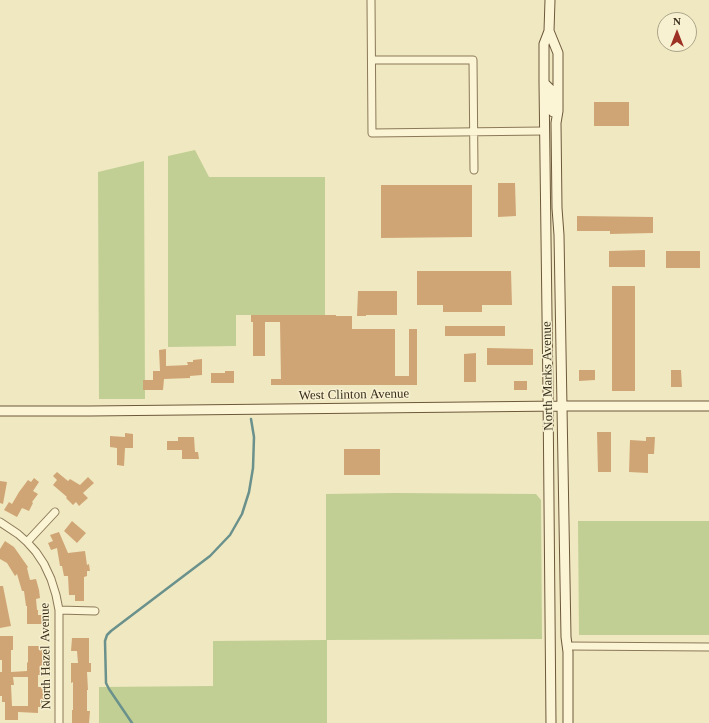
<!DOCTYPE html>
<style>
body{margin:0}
#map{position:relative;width:709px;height:723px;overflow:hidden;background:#f0e8c1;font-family:"Times New Roman",serif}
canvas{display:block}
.north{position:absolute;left:657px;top:12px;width:40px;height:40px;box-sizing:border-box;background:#f7f1d1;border:1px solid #aba389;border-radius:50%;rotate:0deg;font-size:11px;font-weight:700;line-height:16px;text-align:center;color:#3a2e1d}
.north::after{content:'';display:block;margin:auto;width:14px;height:18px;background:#9d3124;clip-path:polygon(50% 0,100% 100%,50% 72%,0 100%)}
</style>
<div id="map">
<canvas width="709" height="723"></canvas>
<div class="north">N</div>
</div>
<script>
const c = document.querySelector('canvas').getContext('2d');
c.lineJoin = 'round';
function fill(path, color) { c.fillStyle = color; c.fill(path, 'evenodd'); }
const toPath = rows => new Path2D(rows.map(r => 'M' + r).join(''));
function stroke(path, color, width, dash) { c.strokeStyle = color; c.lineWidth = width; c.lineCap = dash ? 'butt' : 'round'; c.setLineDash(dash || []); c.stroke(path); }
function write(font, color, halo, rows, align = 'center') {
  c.font = font + ' "Times New Roman",serif'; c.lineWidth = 3; c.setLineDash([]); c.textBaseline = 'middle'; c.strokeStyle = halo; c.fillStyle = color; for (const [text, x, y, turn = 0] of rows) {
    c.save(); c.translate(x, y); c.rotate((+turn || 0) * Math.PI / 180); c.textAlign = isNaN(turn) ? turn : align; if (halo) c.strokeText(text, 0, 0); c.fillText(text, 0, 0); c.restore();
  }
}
fill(toPath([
 [195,150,209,177,325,177,325,315,236,315,236,346,168,347,168,156],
 [144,161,145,399,99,399,98,172],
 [395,493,536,494,541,500,542,639,327,640,327,723,99,723,99,687,213,686,213,641,326,640,326,494],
 [578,521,709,521,709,635,579,635]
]), '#c1cf94');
stroke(toPath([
 [132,723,109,689,106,683,105,641,107,635,111,631,210,556,230,535,242,514,249,492,253,468,254,437,251,419]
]), '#6a918c', 2.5);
fill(toPath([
 [594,102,629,102,629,126,594,126],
 [498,183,515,183,516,216,498,217],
 [381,185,472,185,472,237,381,238],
 [577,216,653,217,653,233,610,234,610,231,577,231],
 [645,250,645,267,609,267,609,251],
 [666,251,700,251,700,268,666,268],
 [417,271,511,271,512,305,482,305,482,312,443,312,443,305,417,305],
 [612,286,635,286,635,391,612,391],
 [358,291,397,291,397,315,366,315,366,316,357,316],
 [251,315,336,315,336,316,352,316,352,329,395,329,395,376,409,376,409,329,417,329,417,385,271,385,271,379,281,379,280,322,265,322,265,356,253,356,253,322,251,322],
 [445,326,505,326,505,336,445,336],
 [487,348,533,349,533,365,487,365],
 [166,349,166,366,188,365,187,362,193,362,193,360,202,359,202,375,190,376,190,378,164,379,163,390,143,390,143,380,153,380,153,371,160,371,159,350],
 [476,353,476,382,464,382,464,354],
 [579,370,595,370,595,380,579,381],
 [671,370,681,370,682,387,671,387],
 [225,371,234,371,234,383,211,383,211,373,225,373],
 [514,381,527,381,527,390,514,390],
 [597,432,611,432,611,472,598,472],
 [125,433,133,434,133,448,125,448,124,466,117,465,117,448,110,447,110,436,125,437],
 [178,437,194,437,195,452,198,452,199,459,182,459,182,450,167,450,167,441,178,441],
 [646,437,655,437,654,454,648,454,648,473,629,472,630,440,646,441],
 [344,449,380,449,380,475,344,475],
 [57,472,68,481,70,479,80,485,88,477,94,483,83,493,88,498,79,506,76,502,73,505,66,498,67,497,53,485,57,480,53,476],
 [34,478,39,482,33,491,38,494,32,502,33,503,29,511,22,508,17,517,4,510,9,502,12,504,19,492,28,480,31,482],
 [0,481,7,482,3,504,0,503],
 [72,521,86,533,77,543,64,531],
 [59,532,68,553,85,551,87,565,89,564,90,571,87,571,87,576,84,577,84,601,75,601,75,595,69,595,68,576,64,576,62,566,60,566,57,548,51,550,48,543,53,541,50,535],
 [5,541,14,547,28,567,27,568,30,580,36,579,39,590,40,598,36,599,37,610,38,610,38,615,44,615,43,624,27,624,27,606,26,606,24,591,22,591,17,574,15,576,7,563,0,559,0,549],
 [0,586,3,586,11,626,0,628],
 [0,636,13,636,13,650,11,650,11,672,27,671,27,662,28,663,28,646,44,646,44,675,38,675,38,687,44,687,44,707,38,707,38,713,18,712,18,720,5,720,5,702,2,702,2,696,0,696,0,672,2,672,2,660,0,660],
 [13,677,28,677,28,706,12,706,11,685,14,685],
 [72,638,89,638,89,663,91,663,91,672,87,672,88,690,87,690,87,711,90,711,89,723,72,723,72,710,73,710,73,682,71,683,71,663,78,663,77,651,71,651]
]), '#d0a575');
const street = toPath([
 [371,0,372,133,544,131],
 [372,60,473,60,474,170],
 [0,522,18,534,27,542,36,552,44,564,51,579,56,595,59,610,59,723],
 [27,542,55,512],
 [59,610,95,611],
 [567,646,709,647]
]);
const secondary = toPath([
 [550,0,549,31,544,44,544,83,548,392,551,723],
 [549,31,558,53,558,111,556,123,557,208,559,235,566,637,568,652,568,723],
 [544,83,550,89,553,112],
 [0,411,90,411,562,406,709,406]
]);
stroke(street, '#8b7958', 9);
stroke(secondary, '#6d593b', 11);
stroke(street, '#fbf4d5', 7);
stroke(secondary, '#fbf4d5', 9);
write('13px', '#3a2e1d', '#f7f1d1', [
 ["North Marks Avenue",548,376,-91],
 ["West Clinton Avenue",354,395,-1],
 ["North Hazel Avenue",46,656,-91]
]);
</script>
